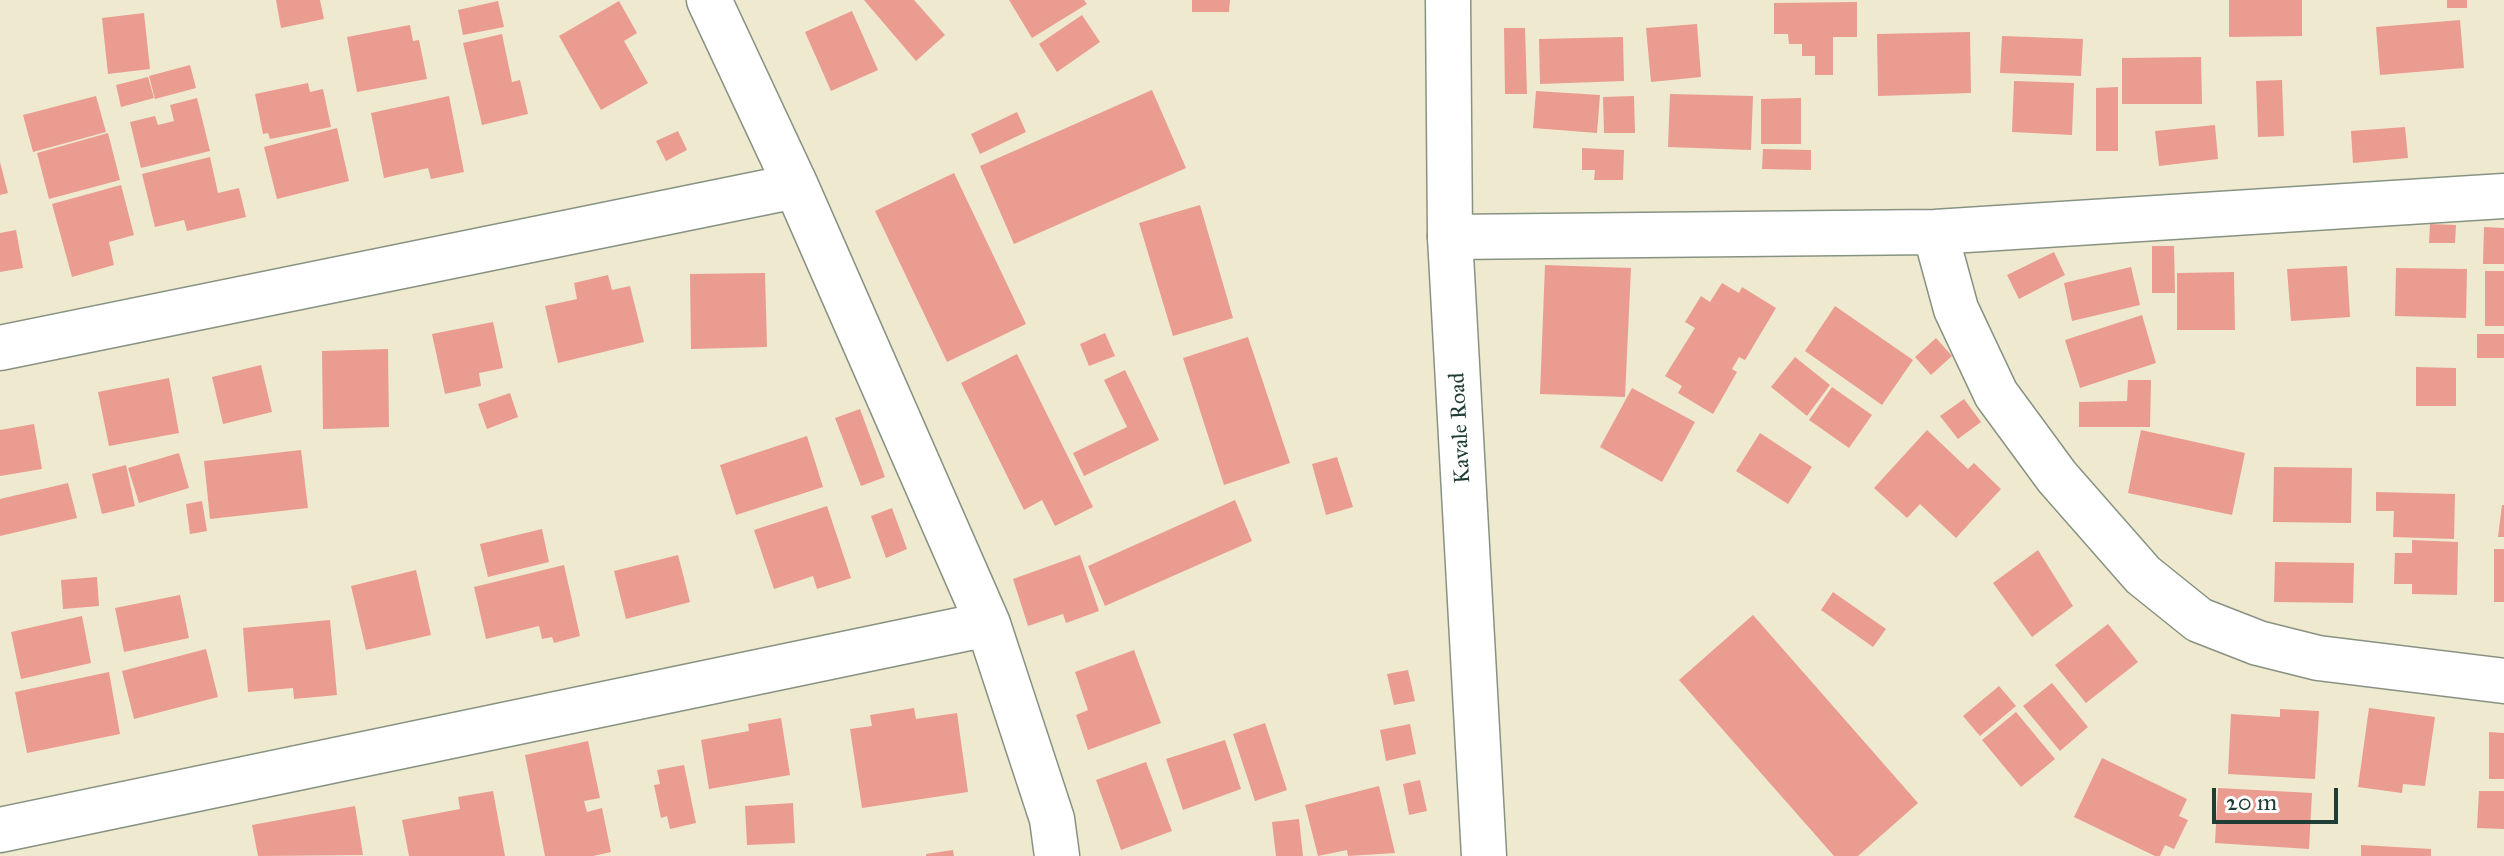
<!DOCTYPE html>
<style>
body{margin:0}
#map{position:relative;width:2504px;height:856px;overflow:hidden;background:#efe9d0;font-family:"IM FELL Great Primer",serif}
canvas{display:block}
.scale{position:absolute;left:2212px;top:788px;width:126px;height:36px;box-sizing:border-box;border:4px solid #1f3d34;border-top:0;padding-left:10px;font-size:24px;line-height:28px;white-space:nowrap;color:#1f3d34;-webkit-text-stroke:6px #fff;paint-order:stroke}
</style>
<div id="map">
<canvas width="2504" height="856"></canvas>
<div class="scale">20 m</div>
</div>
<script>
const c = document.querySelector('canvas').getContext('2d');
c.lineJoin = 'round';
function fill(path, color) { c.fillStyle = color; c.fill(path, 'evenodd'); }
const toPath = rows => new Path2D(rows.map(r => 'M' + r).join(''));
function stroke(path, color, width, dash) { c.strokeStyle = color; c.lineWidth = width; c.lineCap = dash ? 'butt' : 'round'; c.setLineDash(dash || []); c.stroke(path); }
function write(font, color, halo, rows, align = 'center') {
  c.font = font + ' "IM FELL Great Primer",serif'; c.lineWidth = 8; c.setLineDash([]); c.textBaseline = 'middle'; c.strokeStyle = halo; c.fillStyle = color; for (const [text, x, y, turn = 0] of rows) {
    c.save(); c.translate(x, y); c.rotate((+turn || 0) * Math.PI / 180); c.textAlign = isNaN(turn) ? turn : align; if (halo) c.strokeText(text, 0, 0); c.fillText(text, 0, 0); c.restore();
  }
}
fill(toPath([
 [276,0,320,0,324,19,281,28],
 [864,0,914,0,945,35,916,61],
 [1009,0,1084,0,1087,4,1032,38],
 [1192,0,1230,0,1229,12,1192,12],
 [2229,0,2302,0,2302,36,2229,37],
 [2447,0,2467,0,2467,8,2447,8],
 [498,1,504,27,463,35,458,10],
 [619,1,637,33,624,41,648,83,601,110,559,36],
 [1857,2,1857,37,1833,37,1833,75,1815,75,1815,56,1802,56,1802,44,1789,44,1788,34,1774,34,1774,3],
 [852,11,878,70,831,91,805,32],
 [144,13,150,69,108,74,102,18],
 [1082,15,1100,42,1057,72,1039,44],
 [2460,20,2464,68,2380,75,2376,27],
 [1697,24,1701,77,1651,82,1646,28],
 [410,25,413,41,419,40,427,79,357,92,347,37],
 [1504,28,1525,28,1527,94,1505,94],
 [1970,32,1971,93,1878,96,1877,34],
 [502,34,512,82,520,80,528,114,482,125,463,43],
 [2002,36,2083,39,2081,76,2000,73],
 [1623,37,1624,81,1540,84,1539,39],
 [2201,57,2202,104,2122,104,2122,58],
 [190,65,196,88,155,99,149,76],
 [148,77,154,98,121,107,116,85],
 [2282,80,2284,136,2258,137,2256,81],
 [2014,81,2074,83,2072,135,2012,132],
 [308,83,310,92,323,89,331,127,270,139,268,133,263,134,255,94],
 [2118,87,2118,151,2096,151,2096,88],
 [1152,90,1186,168,1014,244,980,166],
 [1536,91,1600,95,1597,133,1533,128],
 [1670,94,1753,96,1751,150,1668,147],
 [96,96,106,132,33,152,23,115],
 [449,96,464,172,431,179,428,168,384,178,371,113],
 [1634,96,1635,133,1604,133,1603,97],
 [197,98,210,151,141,168,130,122,155,116,158,125,174,121,170,105],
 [1801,98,1801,144,1761,144,1761,99],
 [1017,112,1026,132,980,154,971,134],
 [2215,125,2218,159,2159,166,2155,131],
 [2405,127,2408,158,2353,163,2351,131],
 [337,128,349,181,277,199,264,147],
 [678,131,687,150,666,161,656,141],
 [108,133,120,180,49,199,37,153],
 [1582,148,1624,150,1623,180,1594,180,1595,170,1582,170],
 [1763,149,1811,150,1811,170,1762,169],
 [210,157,218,193,239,188,246,217,187,231,184,220,155,227,142,174],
 [0,162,8,193,0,195],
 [954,173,1026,324,947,362,875,211],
 [121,185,134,235,109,242,114,265,72,277,52,204],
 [1200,205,1233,318,1173,336,1139,223],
 [2430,224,2456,225,2455,243,2429,243],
 [2484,227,2504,228,2504,264,2483,264],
 [16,230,23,268,0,272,0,233],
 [2152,246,2174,246,2175,293,2152,293],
 [2054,252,2065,275,2019,299,2007,275],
 [1545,265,1631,268,1625,397,1540,394],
 [2347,266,2350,317,2291,321,2287,269],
 [2131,267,2140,305,2072,321,2064,283],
 [2396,268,2467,269,2466,318,2395,316],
 [2485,271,2504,271,2504,326,2485,326],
 [2234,272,2235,330,2177,330,2177,273],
 [765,273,767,347,691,349,690,274],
 [608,275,612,290,630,286,644,342,558,363,545,306,577,299,574,283],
 [1722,283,1739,293,1742,287,1776,308,1745,360,1739,357,1732,369,1737,372,1713,414,1678,393,1682,386,1665,376,1695,328,1685,322,1701,296,1710,302],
 [1835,306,1913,360,1882,405,1805,351],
 [2142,315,2156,363,2080,388,2065,340],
 [493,322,503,368,479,373,481,386,445,394,432,334],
 [1105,333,1115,356,1089,366,1080,344],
 [2477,334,2504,334,2504,358,2477,358],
 [1248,337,1290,463,1224,485,1183,358],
 [1936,338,1952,356,1931,375,1915,357],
 [388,349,389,427,323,429,322,351],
 [1017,354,1093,507,1055,526,1042,500,1024,510,961,383],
 [1795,357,1830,385,1807,416,1771,387],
 [261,365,272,412,223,424,212,377],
 [2416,367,2456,368,2456,406,2416,406],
 [1125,370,1159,440,1084,476,1073,453,1127,427,1104,380],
 [169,378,179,433,109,446,98,392],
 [2128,380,2151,380,2150,427,2079,427,2079,402,2127,401],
 [1832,387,1872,415,1849,448,1809,420],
 [1632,388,1695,422,1662,482,1600,447],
 [510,393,518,417,487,429,478,404],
 [1964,399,1981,422,1958,439,1940,416],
 [860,409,885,477,861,486,835,418],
 [34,424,42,469,0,476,0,430],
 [1927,430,1968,469,1974,463,2001,489,1956,538,1920,504,1907,518,1874,488],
 [2141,430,2245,453,2232,515,2128,493],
 [1760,433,1812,467,1788,504,1736,471],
 [807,436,823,487,736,515,720,465],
 [301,450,308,508,210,519,204,461],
 [179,453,189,488,139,503,128,468],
 [1337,457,1353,507,1326,515,1312,464],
 [126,465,135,506,102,514,92,474],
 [2274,467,2352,468,2351,523,2273,522],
 [68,483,77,518,0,536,0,499],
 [2376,492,2455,494,2454,539,2393,537,2394,511,2376,511],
 [1235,500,1252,541,1105,606,1088,566],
 [202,501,207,531,190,534,186,504],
 [2502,505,2504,505,2504,537,2498,537],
 [827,506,851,578,817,589,813,576,774,589,754,530],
 [892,508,907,549,886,558,871,516],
 [542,529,549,562,488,577,480,544],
 [2412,540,2458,542,2457,595,2412,594,2412,584,2394,584,2395,553,2412,553],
 [2494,549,2504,549,2504,602,2494,602],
 [2038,550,2073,606,2032,637,1993,583],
 [678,555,690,602,626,619,614,571],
 [1080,555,1099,611,1066,623,1063,614,1028,626,1013,579],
 [2275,562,2354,563,2353,603,2274,602],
 [564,565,580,636,554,643,552,637,542,639,539,626,486,639,474,587],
 [416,570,431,635,366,650,351,586],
 [97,577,99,606,63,609,61,580],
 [1833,592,1886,629,1873,647,1821,610],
 [180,595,189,638,124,652,115,608],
 [1753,615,1918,803,1858,856,1834,856,1679,680],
 [82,616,91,663,21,679,11,632],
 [330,620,337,695,294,699,293,688,248,692,243,628],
 [2108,624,2138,662,2086,703,2055,665],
 [206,649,218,697,134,719,122,671],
 [1134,650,1161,723,1088,750,1076,715,1088,710,1075,672],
 [1408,670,1415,701,1394,705,1387,674],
 [109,672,120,734,27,753,15,692],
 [2052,683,2088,727,2060,751,2023,706],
 [1999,686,2016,706,1980,736,1963,716],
 [914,708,916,719,957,713,968,792,862,808,850,729,872,726,870,715],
 [2369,708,2435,717,2425,786,2403,784,2402,793,2358,787],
 [2280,709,2319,711,2315,779,2228,774,2231,714,2280,717],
 [2016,712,2055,759,2021,787,1982,740],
 [781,718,790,775,709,789,701,740,749,731,748,724],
 [1265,723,1287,790,1255,801,1233,734],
 [1410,724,1416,754,1386,761,1380,730],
 [2489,732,2504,733,2504,779,2489,779],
 [1225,740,1241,789,1183,810,1166,759],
 [588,741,600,798,584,801,587,812,602,808,611,852,593,856,545,856,525,755],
 [2102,758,2187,799,2179,816,2188,820,2174,849,2165,845,2160,856,2155,856,2074,817],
 [1146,762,1172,831,1121,850,1096,780],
 [684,765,696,823,670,829,667,816,661,818,654,785,660,784,657,770],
 [1420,780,1427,811,1409,815,1403,784],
 [1379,786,1395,853,1348,856,1347,850,1318,856,1305,805],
 [2218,788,2312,793,2309,849,2215,843],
 [493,791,505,856,409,856,402,820,460,809,458,797],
 [2479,791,2504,791,2504,829,2477,828],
 [793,803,795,843,747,845,745,806],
 [355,806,363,855,258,856,252,825],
 [1299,819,1303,856,1276,856,1272,822],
 [2361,845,2431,849,2431,856,2361,856],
 [953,850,954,856,926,856,926,854]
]), '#ea9c91');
const minor = toPath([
 [709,0,796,186,988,624,1052,819,1057,856],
 [1935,232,1956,309,1996,394,2057,477,2143,575,2199,620,2258,643,2318,658,2504,681],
 [1450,237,1935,232,2504,196],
 [0,348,796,186],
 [0,830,988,624]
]);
const tertiary = toPath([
 [1448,0,1450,237,1484,856]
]);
stroke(minor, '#879382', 47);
stroke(tertiary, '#879382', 47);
stroke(minor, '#fff', 44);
stroke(tertiary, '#fff', 44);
write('22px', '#1f3d34', '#fff', [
 ["Kavale Road",1461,428,-93]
]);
</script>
